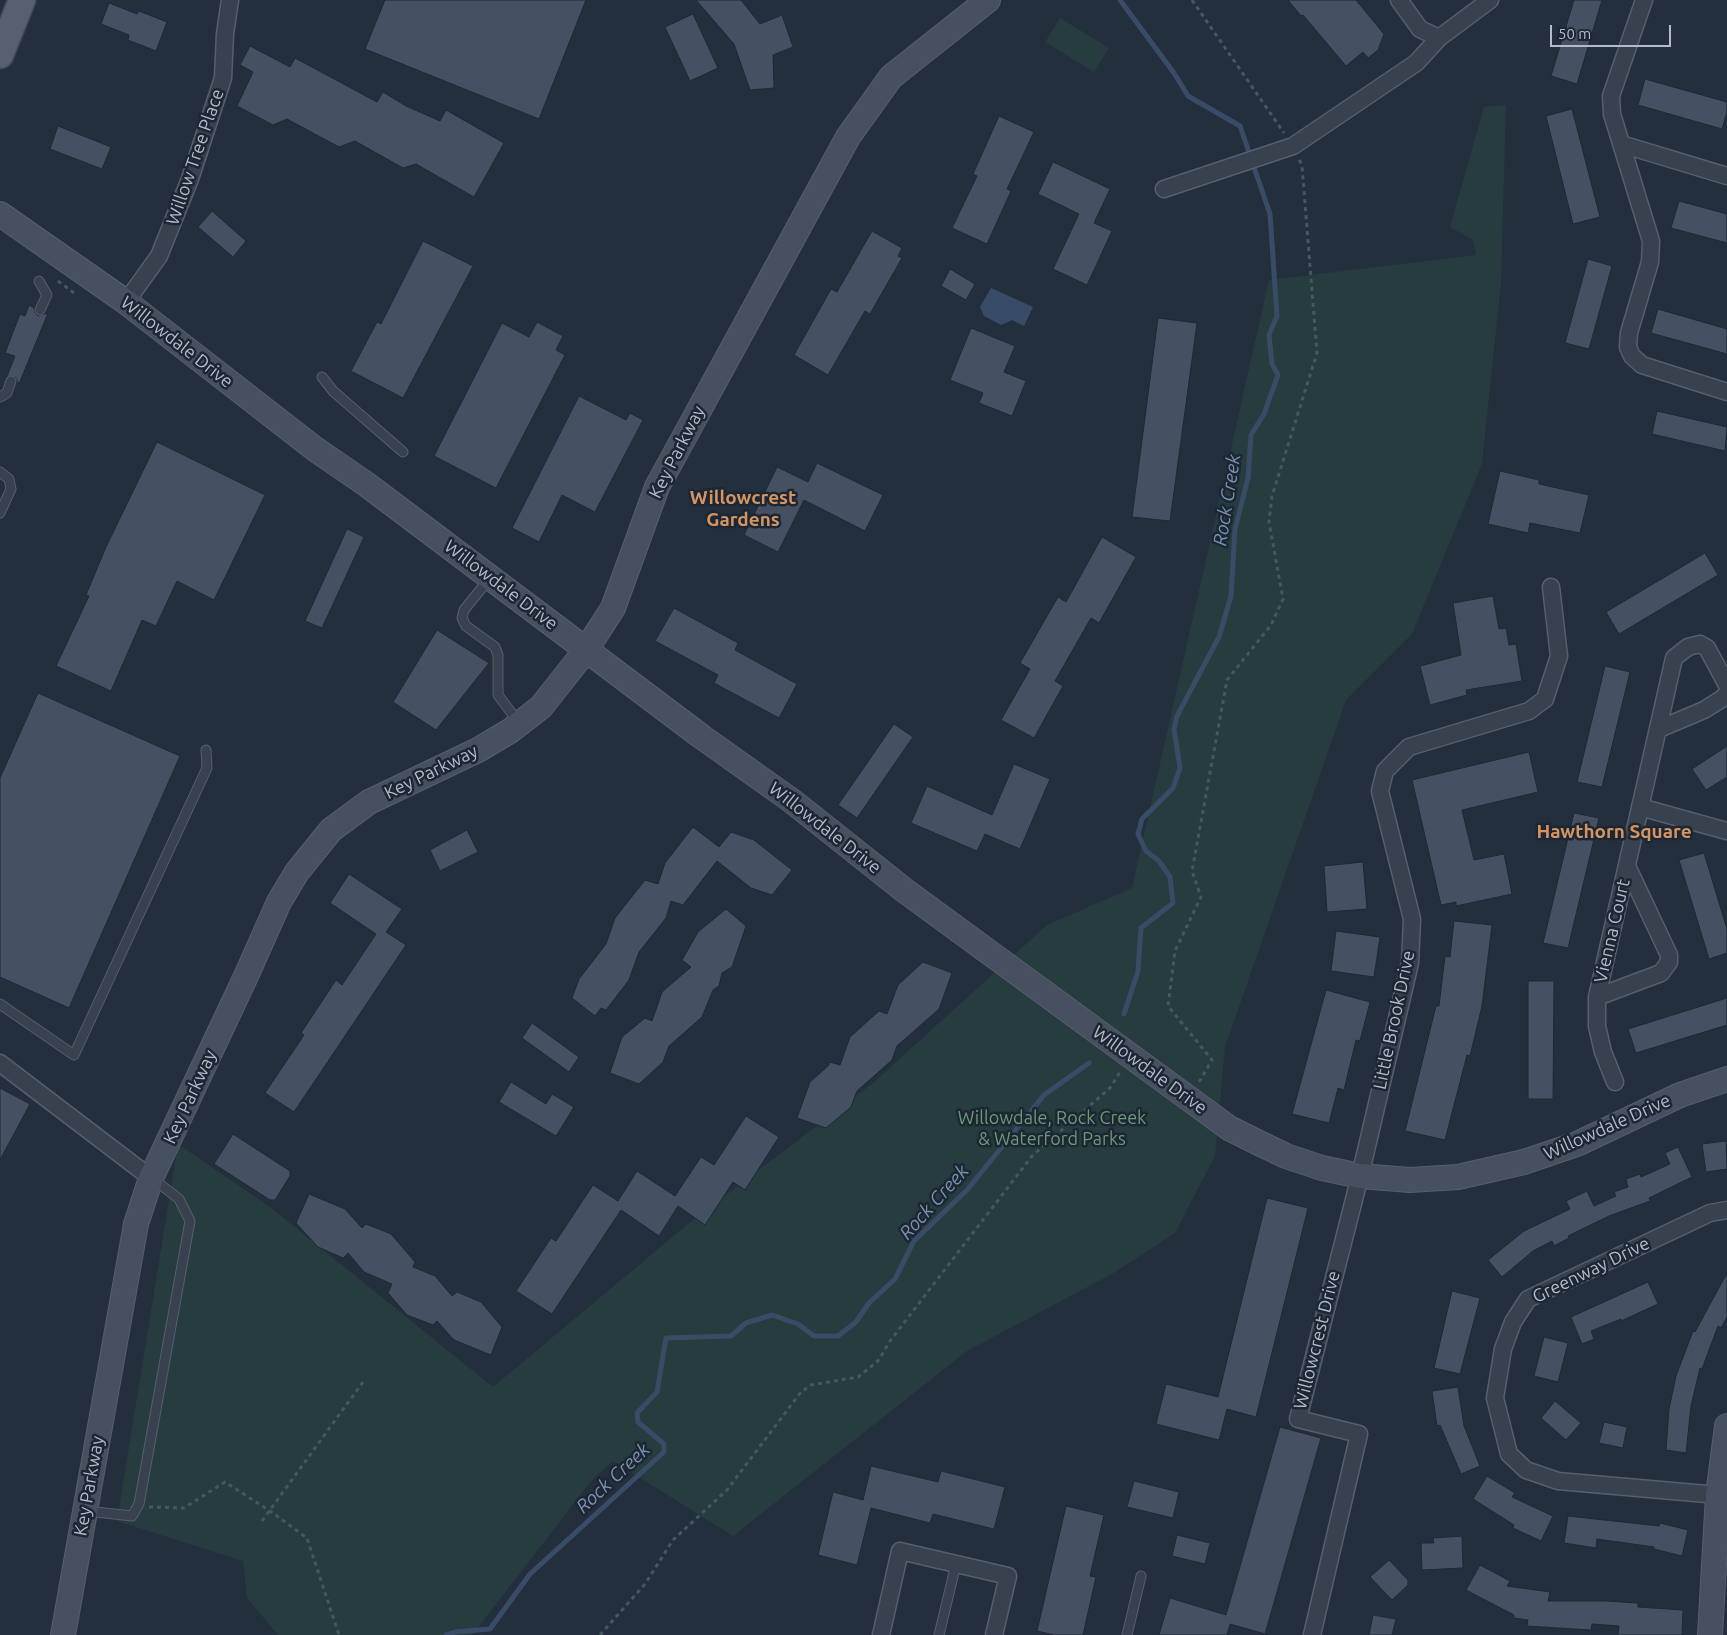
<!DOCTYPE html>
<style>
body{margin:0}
#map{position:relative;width:1727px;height:1635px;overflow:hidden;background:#242f3e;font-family:Ubuntu,sans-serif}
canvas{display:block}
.scale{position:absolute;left:1550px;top:25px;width:121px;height:22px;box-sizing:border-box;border:2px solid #b4bcc9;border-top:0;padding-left:6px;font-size:15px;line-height:18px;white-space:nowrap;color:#b4bcc9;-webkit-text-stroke:4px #1d2633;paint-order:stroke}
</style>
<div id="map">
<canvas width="1727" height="1635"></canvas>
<div class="scale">50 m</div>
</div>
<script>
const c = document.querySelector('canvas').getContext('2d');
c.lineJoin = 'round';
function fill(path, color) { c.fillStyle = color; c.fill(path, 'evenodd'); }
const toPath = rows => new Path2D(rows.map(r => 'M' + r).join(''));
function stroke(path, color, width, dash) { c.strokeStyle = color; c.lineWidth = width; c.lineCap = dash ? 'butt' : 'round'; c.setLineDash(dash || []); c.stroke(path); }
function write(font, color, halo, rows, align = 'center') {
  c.font = font + ' Ubuntu,sans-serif'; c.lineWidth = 5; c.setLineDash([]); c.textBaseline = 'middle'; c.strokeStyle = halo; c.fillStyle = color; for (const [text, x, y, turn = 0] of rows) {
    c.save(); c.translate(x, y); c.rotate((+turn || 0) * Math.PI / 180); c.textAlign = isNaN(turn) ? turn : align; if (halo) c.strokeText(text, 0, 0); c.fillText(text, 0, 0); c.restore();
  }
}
fill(toPath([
 [1060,18,1109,48,1094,72,1045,42],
 [1506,105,1501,283,1482,464,1412,634,1346,700,1225,1047,1215,1156,1175,1233,1112,1274,967,1351,733,1536,613,1461,592,1480,472,1635,278,1635,247,1598,243,1561,117,1521,178,1144,270,1207,493,1387,688,1224,873,1083,1047,925,1132,888,1269,280,1476,255,1473,240,1450,227,1484,107]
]), '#263c3f');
fill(toPath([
 [991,288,1033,307,1024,326,1012,320,1001,325,984,316,980,307]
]), '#394c67');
stroke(toPath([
 [1120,0,1174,73,1188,96,1240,126,1270,214,1277,316,1269,335,1272,364,1278,375,1264,414,1251,435,1248,478,1235,529,1231,596,1219,637,1177,716,1174,729,1180,768,1173,788,1142,819,1138,834,1146,851,1159,861,1170,877,1173,903,1141,928,1138,971,1124,1014],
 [446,1635,455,1632,490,1629,530,1574,664,1452,664,1444,638,1422,637,1413,657,1392,666,1338,731,1336,746,1323,772,1315,798,1324,814,1336,838,1336,856,1322,869,1303,895,1279,914,1241,967,1190,1044,1095,1089,1063]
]), '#394c67', 5);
const building = toPath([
 [385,0,586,0,539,119,365,49,385,0],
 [696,0,741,0,760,24,782,15,793,47,773,55,774,88,750,90,734,44,696,0],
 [1288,0,1356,0,1384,34,1378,50,1368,58,1363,52,1346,66,1303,15,1301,16,1288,0],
 [1574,0,1602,0,1577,84,1551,76,1574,0],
 [109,3,137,14,139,11,167,22,156,51,128,40,129,35,101,24,109,3],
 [693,14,718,68,690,81,665,27,693,14],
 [250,46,290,67,295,58,377,102,383,92,406,106,440,121,446,110,504,143,474,197,416,164,403,168,355,141,339,147,287,119,273,125,237,106,253,72,240,65,250,46],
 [1645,79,1727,102,1727,112,1722,129,1638,105,1645,79],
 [1572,109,1600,217,1573,224,1546,116,1572,109],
 [999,116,1034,132,1007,189,1011,191,987,244,952,228,977,176,973,174,999,116],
 [58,126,111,147,102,169,50,149,58,126],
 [1053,162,1110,189,1094,223,1112,231,1087,285,1053,269,1079,214,1038,194,1053,162],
 [1679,201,1727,214,1727,243,1671,228,1679,201],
 [212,211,246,241,233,257,198,227,212,211],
 [872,231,902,248,898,256,902,258,870,314,865,311,828,375,794,355,831,289,837,292,872,231],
 [423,241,473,266,403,398,351,371,377,322,381,324,423,241],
 [1588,259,1612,266,1589,349,1565,343,1588,259],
 [950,269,975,284,966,300,941,286,950,269],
 [29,305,34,308,35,313,38,316,48,313,19,384,15,377,7,376,15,356,5,353,20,314,25,316,29,305],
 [1658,309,1727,329,1727,354,1651,333,1658,309],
 [1158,318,1197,323,1170,521,1132,517,1158,318],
 [537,322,563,336,556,350,565,355,496,488,434,456,502,323,529,337,537,322],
 [971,328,1015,346,1004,372,1026,381,1012,416,979,403,983,393,950,380,971,328],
 [579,396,626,420,630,413,643,420,595,512,562,495,539,542,512,528,579,396],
 [1657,411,1727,427,1725,451,1652,434,1657,411],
 [157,442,265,495,214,600,177,581,156,626,142,620,111,691,56,666,89,596,86,595,106,547,157,442],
 [817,463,883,495,865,531,804,500,778,552,744,535,777,467,808,482,817,463],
 [1500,471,1539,480,1539,484,1589,495,1580,533,1530,523,1528,533,1488,524,1500,471],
 [347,529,364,537,322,628,305,621,347,529],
 [1102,537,1136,557,1099,623,1091,618,1055,681,1063,686,1034,738,1001,720,1030,669,1020,663,1058,597,1066,602,1102,537],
 [1705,553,1718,575,1619,634,1606,612,1705,553],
 [1493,596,1499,629,1506,628,1509,645,1516,644,1522,681,1466,690,1467,695,1430,705,1420,666,1461,655,1453,603,1493,596],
 [674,608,738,643,735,650,797,684,779,718,714,683,718,675,655,641,674,608],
 [437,630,489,663,436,730,393,702,437,630],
 [1605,666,1630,672,1602,787,1577,782,1605,666],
 [38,693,180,756,69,1008,0,977,0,778,38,693],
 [894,724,913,737,857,818,838,805,894,724],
 [1727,746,1727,777,1706,790,1692,769,1727,746],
 [1529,752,1538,792,1462,810,1474,860,1504,854,1512,894,1456,906,1456,902,1441,905,1412,780,1529,752],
 [1014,764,1050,779,1020,849,985,834,977,851,911,823,927,786,992,815,1014,764],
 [1574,813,1599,818,1568,948,1543,943,1574,813],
 [693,827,719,847,731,832,754,840,792,870,772,895,751,888,717,861,683,905,671,901,666,918,639,952,629,980,606,1010,601,1008,595,1016,572,998,579,979,606,944,615,918,645,880,658,884,665,863,693,827],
 [467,830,478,852,440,871,430,850,467,830],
 [1704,853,1727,929,1727,953,1709,959,1679,860,1704,853],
 [1363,862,1367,909,1327,912,1324,866,1363,862],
 [349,874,402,909,386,932,406,945,294,1112,265,1093,304,1035,301,1033,336,980,342,985,376,934,330,903,349,874],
 [726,909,746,926,732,967,722,973,719,986,713,990,702,1017,669,1046,663,1062,639,1084,610,1073,622,1037,645,1018,652,1021,662,992,691,967,682,960,698,932,726,909],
 [1454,921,1492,925,1482,1006,1470,1056,1467,1055,1445,1140,1405,1131,1436,1006,1439,1006,1445,956,1450,957,1454,921],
 [1336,931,1380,937,1374,977,1331,971,1336,931],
 [923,962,952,973,939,1009,897,1046,892,1060,857,1091,851,1107,826,1128,797,1118,810,1082,828,1066,830,1062,840,1065,850,1037,879,1011,887,1014,898,985,923,962],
 [1528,981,1554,981,1553,1099,1528,1099,1528,981],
 [1326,990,1370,1002,1360,1041,1356,1040,1344,1090,1338,1088,1329,1123,1292,1114,1326,990],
 [1727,998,1727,1025,1636,1053,1628,1029,1727,998],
 [532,1023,579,1057,569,1072,522,1038,532,1023],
 [511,1082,546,1104,552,1094,574,1107,556,1136,499,1102,511,1082],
 [0,1088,30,1104,0,1160,0,1088],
 [746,1116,779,1137,745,1190,733,1182,705,1225,678,1206,659,1236,621,1210,552,1314,516,1291,551,1238,556,1241,593,1185,618,1201,637,1171,675,1196,701,1157,714,1165,746,1116],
 [233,1134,290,1171,290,1176,275,1200,270,1200,214,1164,233,1134],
 [1726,1141,1727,1169,1706,1172,1702,1144,1726,1141],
 [1678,1147,1692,1177,1649,1198,1650,1201,1609,1216,1568,1236,1569,1238,1554,1246,1552,1241,1533,1251,1502,1277,1488,1260,1524,1231,1570,1209,1566,1201,1587,1191,1594,1206,1616,1196,1614,1192,1628,1187,1626,1179,1640,1174,1641,1177,1670,1164,1665,1153,1678,1147],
 [309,1194,345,1209,362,1228,366,1224,391,1234,415,1262,413,1267,435,1276,452,1296,457,1292,481,1302,502,1327,491,1355,454,1340,437,1321,433,1325,407,1315,388,1293,392,1284,364,1272,348,1253,343,1258,318,1247,296,1223,309,1194],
 [1267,1198,1308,1208,1256,1417,1227,1409,1219,1440,1156,1424,1166,1384,1218,1397,1267,1198],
 [1727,1273,1727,1317,1721,1328,1718,1326,1702,1369,1700,1368,1691,1406,1686,1453,1666,1450,1669,1409,1676,1376,1693,1331,1695,1332,1727,1273],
 [1648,1282,1658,1304,1621,1321,1621,1319,1591,1331,1594,1339,1582,1344,1571,1317,1648,1282],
 [1452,1291,1480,1298,1460,1374,1434,1368,1452,1291],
 [1544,1337,1568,1343,1558,1382,1534,1376,1544,1337],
 [1458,1387,1464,1426,1480,1466,1461,1474,1440,1425,1437,1426,1432,1391,1458,1387],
 [1555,1401,1581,1423,1566,1440,1541,1418,1555,1401],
 [1604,1422,1627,1427,1623,1448,1599,1443,1604,1422],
 [1280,1427,1321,1438,1265,1634,1230,1624,1227,1635,1159,1635,1170,1598,1226,1615,1280,1427],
 [871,1466,938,1482,941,1471,1005,1487,994,1529,933,1514,930,1523,871,1508,857,1565,818,1555,833,1492,863,1500,871,1466],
 [1487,1476,1515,1493,1512,1497,1553,1516,1541,1541,1513,1528,1514,1525,1473,1499,1487,1476],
 [1134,1481,1179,1492,1173,1518,1127,1507,1134,1481],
 [1066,1506,1104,1515,1090,1576,1096,1577,1083,1635,1054,1635,1037,1631,1066,1506],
 [1568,1516,1659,1526,1660,1523,1688,1530,1682,1556,1654,1549,1654,1547,1597,1539,1596,1548,1564,1543,1568,1516],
 [1177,1535,1210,1543,1205,1564,1172,1556,1177,1535],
 [1462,1536,1463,1568,1422,1570,1421,1543,1434,1543,1433,1538,1462,1536],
 [1389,1560,1408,1580,1408,1585,1392,1600,1370,1577,1389,1560],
 [1480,1565,1510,1581,1507,1586,1550,1592,1548,1601,1606,1601,1638,1603,1638,1607,1683,1610,1682,1635,1618,1635,1619,1626,1592,1624,1591,1630,1527,1626,1528,1620,1514,1618,1514,1615,1466,1590,1480,1565],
 [1373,1615,1396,1619,1392,1635,1369,1635,1373,1615]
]);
fill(building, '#455162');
stroke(building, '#1f2835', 1);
const lane = toPath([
 [39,281,47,295,40,310],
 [322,377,333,391,403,452],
 [0,397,7,393,11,381],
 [0,472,9,479,11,489,0,513],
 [489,579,464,610,462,618,466,626,495,647,498,655,498,695,519,723],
 [0,1004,74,1055,207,768,206,750],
 [87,1511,132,1516,139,1504,190,1221,179,1199,153,1179],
 [939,1635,956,1564],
 [1127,1635,1141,1576]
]);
const street = toPath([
 [1399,0,1420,29,1439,38,1490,0],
 [1644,0,1611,96,1612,114,1651,241,1650,262,1629,333,1628,347,1632,356,1642,365,1727,392],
 [1621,144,1727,176],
 [1164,189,1293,146,1416,63,1439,38],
 [126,302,159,256,190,179,223,78,225,34,230,0],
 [1659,729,1704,710,1723,698,1727,693],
 [1640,807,1727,831],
 [1597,997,1661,973,1669,962,1669,955,1627,866],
 [0,1063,151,1178],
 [1615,1082,1603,1052,1597,1026,1597,997,1674,658,1688,647,1700,644,1707,648,1727,685],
 [1718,1495,1558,1481,1526,1470,1509,1454,1495,1398,1503,1349,1513,1322,1528,1299,1710,1213,1727,1210],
 [881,1635,900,1551,1008,1576,994,1635],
 [1312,1635,1359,1434,1298,1419,1360,1176,1410,963,1412,919,1380,791,1385,771,1409,747,1529,711,1545,699,1559,656,1551,587]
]);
const secondary = toPath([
 [0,214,126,302,315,449,366,484,702,737,792,801,904,890,1229,1128,1257,1142,1286,1156,1322,1168,1360,1176,1410,1180,1458,1177,1524,1162,1577,1144,1680,1095,1727,1079],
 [63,1635,136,1224,151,1178,247,974,279,902,297,872,331,830,369,802,478,750,510,731,541,707,586,650,613,608,657,487,848,137,891,77,988,0],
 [1710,1635,1718,1495,1727,1426]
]);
const primary = toPath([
 [0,55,22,0]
]);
stroke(lane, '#565f6c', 11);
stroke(street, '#565f6c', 19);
stroke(secondary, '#565f6c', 26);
stroke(primary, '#414a57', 29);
stroke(toPath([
 [1192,0,1284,133],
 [58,281,74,293],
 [1199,1082,1212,1060,1168,1006,1175,951,1201,897,1192,871,1227,680,1271,625,1283,599,1269,522,1272,496,1317,353,1302,166,1299,159],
 [149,1507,184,1508,225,1482,270,1511,307,1538,339,1635],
 [262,1521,363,1382],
 [600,1635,645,1584,673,1540,727,1490,801,1392,811,1385,858,1377,878,1361,890,1341,1032,1156,1110,1088,1120,1072]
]), '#44595c', 3, [4, 4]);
stroke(lane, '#38414e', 9);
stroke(street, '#38414e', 16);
stroke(secondary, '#465061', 24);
stroke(primary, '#56606e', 26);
write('18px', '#b4bcc9', '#1d2633', [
 ["Willow Tree Place",195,157,-71],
 ["Willowdale Drive",177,342,38],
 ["Key Parkway",677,452,-63],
 ["Willowdale Drive",501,585,37],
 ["Key Parkway",431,772,-26],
 ["Willowdale Drive",825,828,38],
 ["Vienna Court",1612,931,-77],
 ["Little Brook Drive",1394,1020,-78],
 ["Willowdale Drive",1150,1070,36],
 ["Key Parkway",190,1097,-65],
 ["Willowdale Drive",1607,1127,-24],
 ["Greenway Drive",1591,1270,-26],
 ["Willowcrest Drive",1317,1340,-76],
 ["Key Parkway",89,1486,-80]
]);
write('18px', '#6b9a76', '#1d2633', [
 ["Willowdale, Rock Creek",1052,1118],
 ["& Waterford Parks",1052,1139]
]);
write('bold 19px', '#d59563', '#1d2633', [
 ["Willowcrest",743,498],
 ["Gardens",743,520],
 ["Hawthorn Square",1614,832]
]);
write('italic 19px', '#7c92b1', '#1d2633', [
 ["Rock Creek",1227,500,-81],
 ["Rock Creek",934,1202,-48],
 ["Rock Creek",613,1478,-43]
]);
</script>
